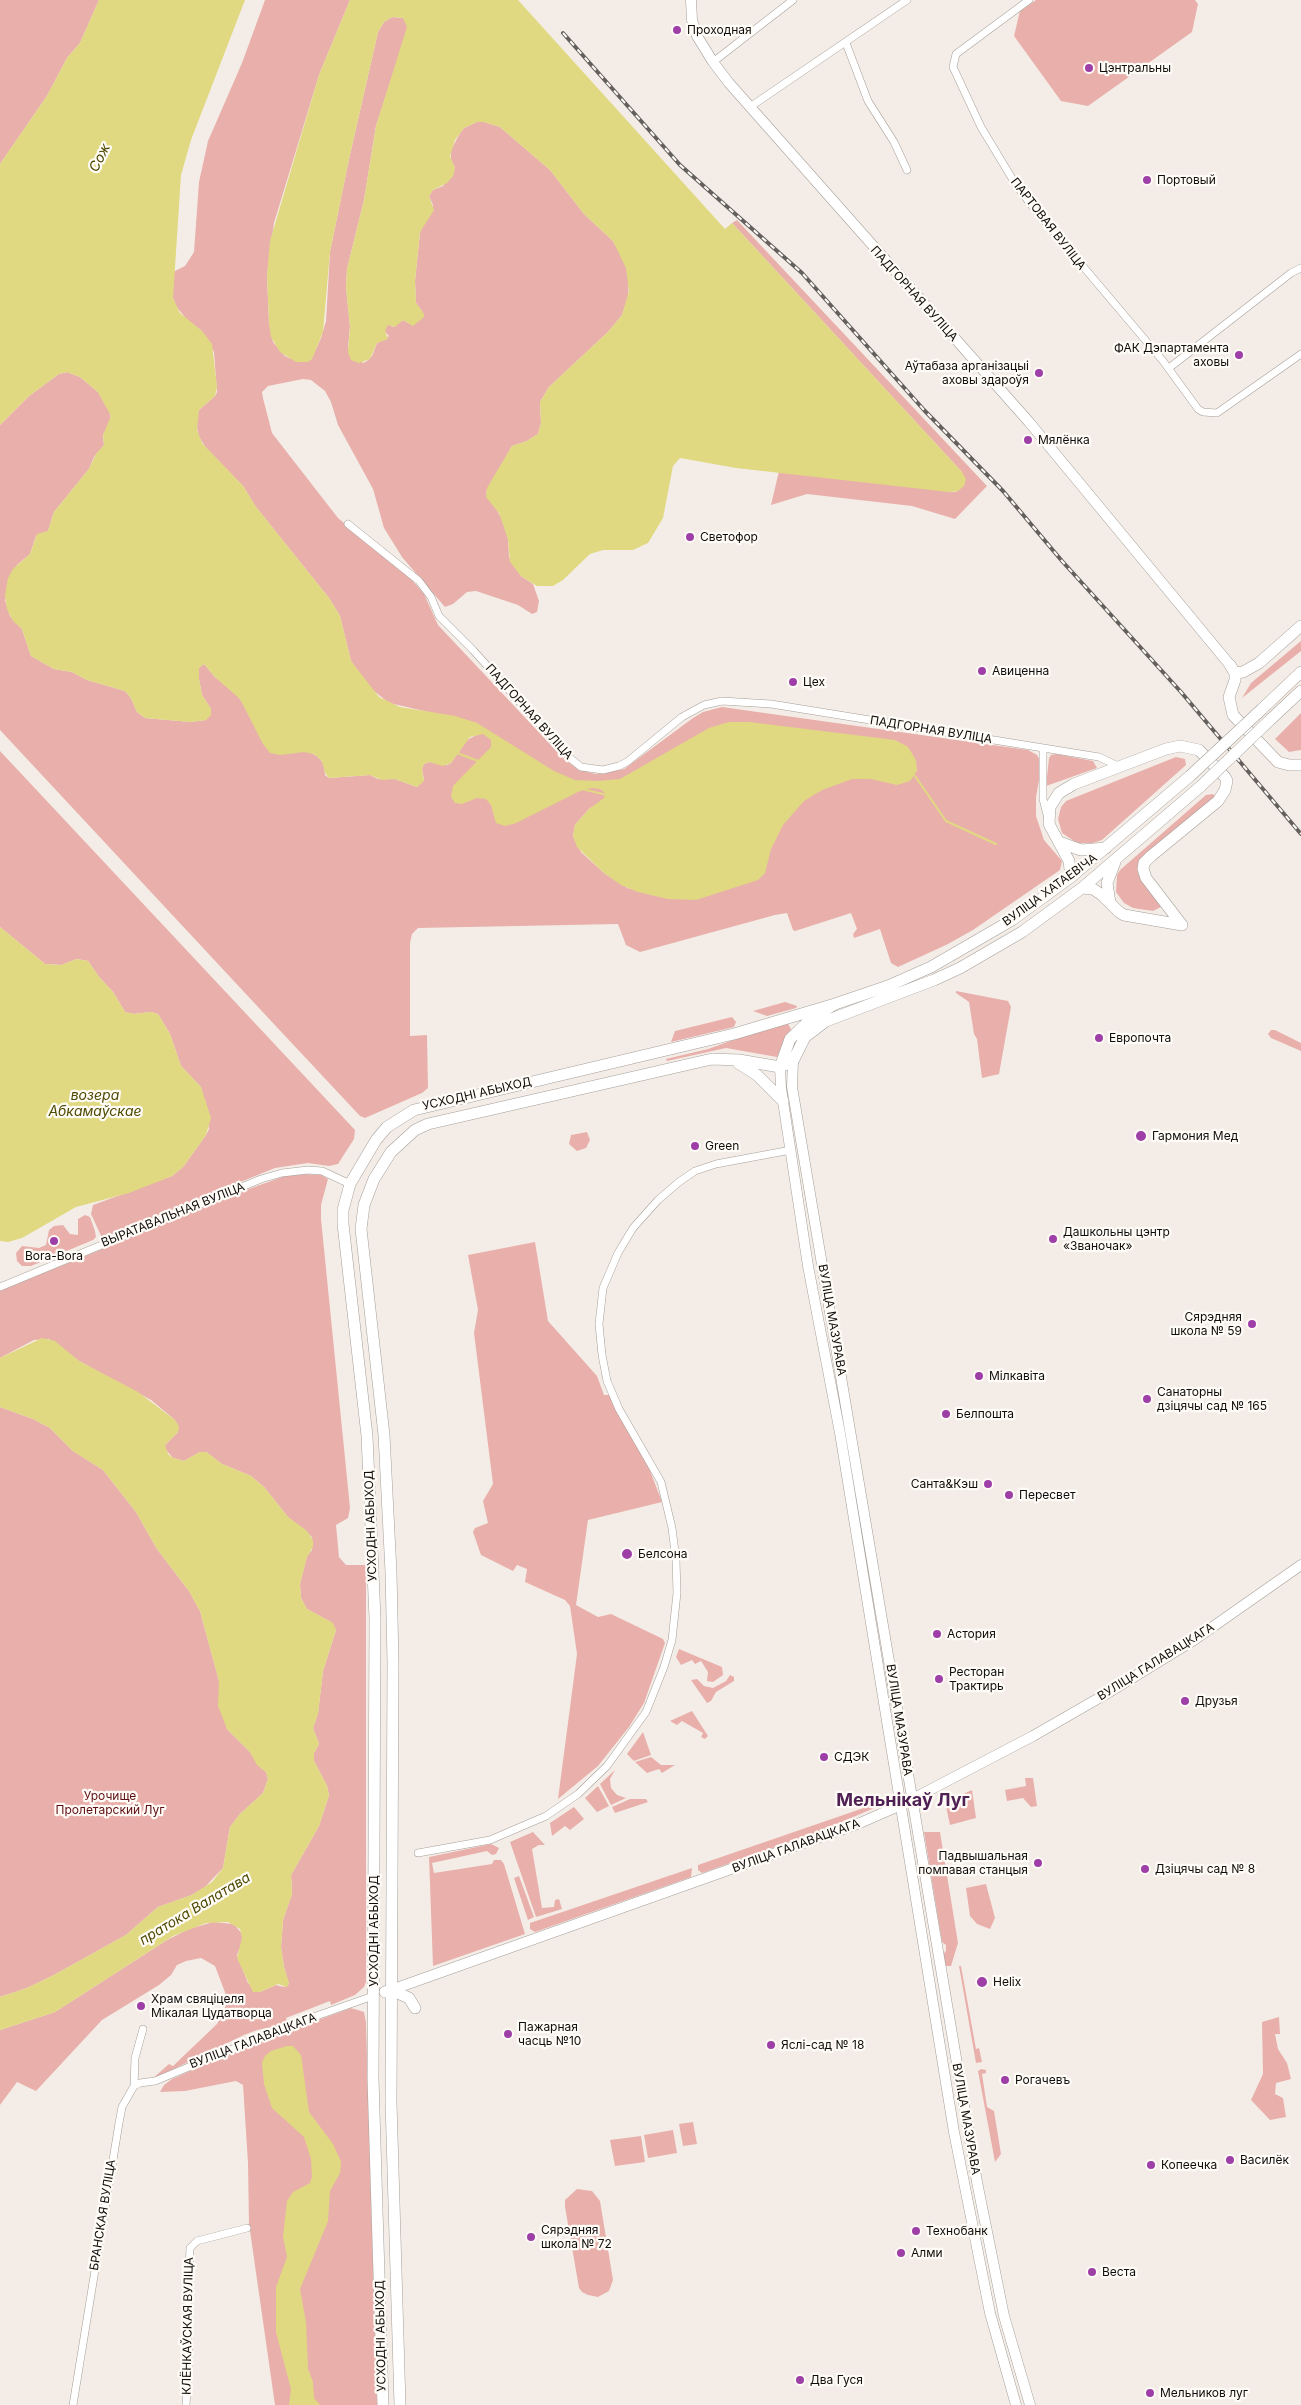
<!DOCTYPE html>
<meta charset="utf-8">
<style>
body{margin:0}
canvas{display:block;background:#f4ede7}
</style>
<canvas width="1301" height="2405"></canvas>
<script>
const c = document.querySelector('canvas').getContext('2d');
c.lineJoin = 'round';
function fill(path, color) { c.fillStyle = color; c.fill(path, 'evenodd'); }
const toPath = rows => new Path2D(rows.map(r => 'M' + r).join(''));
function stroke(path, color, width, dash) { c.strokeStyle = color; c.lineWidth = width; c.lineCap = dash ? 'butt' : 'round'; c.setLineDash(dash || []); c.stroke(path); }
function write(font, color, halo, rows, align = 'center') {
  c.font = font + ' Inter,sans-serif'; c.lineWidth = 4.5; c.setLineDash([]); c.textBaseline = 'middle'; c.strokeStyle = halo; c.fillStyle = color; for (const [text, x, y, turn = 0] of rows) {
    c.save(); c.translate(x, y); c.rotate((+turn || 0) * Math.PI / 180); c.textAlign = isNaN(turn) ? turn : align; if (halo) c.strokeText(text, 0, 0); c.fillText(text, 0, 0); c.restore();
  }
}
fill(toPath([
 [0,0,99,0,80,43,67,58,47,96,0,164],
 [265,0,350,0,319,75,274,223,267,275,269,323,273,342,285,356,289,358,311,360,321,338,326,321,330,252,349,159,378,32,384,22,392,17,403,18,407,23,407,31,376,126,364,200,347,269,346,287,350,327,348,347,363,363,367,361,372,356,377,343,389,336,384,331,386,326,390,324,392,327,403,320,410,324,422,311,416,303,415,281,420,232,433,205,429,196,433,190,443,186,455,168,451,160,451,150,460,133,464,128,477,122,484,122,500,127,550,170,584,214,613,241,624,261,629,278,628,298,622,315,608,332,549,387,540,402,541,423,538,434,527,441,512,446,486,492,502,519,508,539,509,557,521,576,533,584,539,601,537,612,532,614,518,605,476,591,467,592,453,604,445,607,402,557,384,528,373,489,338,425,331,402,325,391,311,380,303,379,268,386,262,392,263,398,272,433,338,518,411,579,424,594,438,625,564,759,579,770,596,774,624,769,693,718,703,712,722,707,1028,750,1037,755,1042,764,1036,797,1036,816,1044,840,1062,861,1060,870,973,930,946,945,898,967,891,963,880,929,854,938,853,934,857,929,851,913,795,931,793,930,787,913,775,915,640,952,626,945,618,924,418,928,412,934,410,943,410,1036,427,1035,428,1088,422,1093,365,1118,360,1116,272,1022,0,730,0,425,29,396,59,374,67,372,80,377,98,392,110,413,111,420,103,435,104,445,94,457,89,469,54,512,48,531,36,536,30,554,17,565,5,600,10,616,22,629,31,656,54,669,72,672,87,680,125,691,131,698,137,712,145,718,191,722,206,720,211,709,202,695,199,679,199,668,204,664,215,677,237,695,246,708,297,752,310,752,318,757,324,764,325,775,329,778,370,775,378,779,395,779,417,787,424,779,422,769,424,764,429,762,447,765,451,763,467,740,480,733,477,723,389,703,370,688,351,661,340,616,329,598,256,507,243,486,206,448,199,437,196,423,199,410,215,396,217,392,214,352,202,331,187,320,176,306,173,298,173,272,185,266,194,252,199,182,208,141,242,63],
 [616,792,629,889,604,873,581,852,573,836,575,825,589,809],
 [1036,0,1195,0,1198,4,1192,32,1088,106,1061,101,1014,36,1020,11],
 [737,220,987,486,955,519,912,506,807,494,771,505,779,471,954,492,958,491,962,472,732,223],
 [1301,641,1301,651,1242,698,1251,683],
 [1301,713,1301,750,1289,752,1275,739],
 [0,751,355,1130,354,1139,338,1164,329,1166,308,1163,275,1168,102,1238,91,1214,93,1205,172,1176,183,1167,206,1135,209,1129,201,1087,181,1066,170,1034,158,1014,151,1012,134,1014,125,1012,113,992,99,977,88,961,77,959,61,965,45,964,0,927],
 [1056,754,1093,761,1097,768,1046,786,1049,758,1051,755],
 [1176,757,1185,759,1186,765,1102,840,1093,843,1077,843,1062,833,1058,819,1061,807,1066,801],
 [1206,795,1213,794,1215,796,1140,862,1161,903,1161,907,1153,911,1133,908,1124,903,1116,892,1117,875,1120,870],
 [956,991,1008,1001,1011,1007,999,1074,982,1078,977,1039,974,1034,969,1002,956,993],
 [785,1002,797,1006,796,1008,767,1016,753,1011],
 [732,1017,736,1022,734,1027,671,1042,675,1031],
 [781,1023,788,1024,791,1029,777,1057,726,1048,667,1061,666,1059,708,1049],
 [1271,1030,1275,1030,1301,1043,1301,1051,1271,1038,1268,1034],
 [587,1132,590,1140,586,1148,577,1151,569,1144,571,1135],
 [302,1174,321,1175,328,1179,321,1205,321,1219,350,1508,348,1518,336,1525,339,1557,346,1565,366,1565,366,1982,364,1987,355,1995,331,2005,330,2001,286,2018,288,2024,257,2030,244,2035,151,2080,169,2064,173,2066,217,2024,225,2010,226,1995,215,1966,201,1958,186,1961,177,1965,171,1975,159,1985,102,2020,36,2091,17,2082,0,2105,0,2030,55,2012,167,1940,189,1929,213,1922,234,1924,242,1934,242,1942,237,1955,248,1983,260,1992,276,1985,284,1987,289,1984,284,1967,281,1947,283,1920,292,1894,291,1875,319,1826,329,1795,327,1786,314,1761,314,1753,319,1744,313,1728,318,1713,323,1671,336,1630,329,1621,307,1609,301,1598,300,1584,307,1556,312,1550,312,1537,288,1517,264,1487,251,1476,222,1464,206,1452,200,1452,184,1461,173,1458,165,1449,165,1445,178,1432,175,1420,151,1400,79,1361,49,1339,34,1340,0,1358,0,1291,246,1190,285,1176],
 [85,1215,90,1217,95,1231,96,1237,93,1240,31,1266,22,1266,17,1261,16,1253,22,1246,39,1248,46,1245,49,1230,54,1226,63,1225,70,1234,78,1235,78,1219],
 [535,1242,548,1321,597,1376,604,1395,610,1395,618,1414,649,1468,662,1502,588,1520,576,1605,598,1617,611,1614,663,1639,665,1643,644,1703,629,1727,598,1766,558,1799,577,1654,570,1606,565,1600,525,1582,527,1569,517,1565,513,1571,481,1555,473,1532,475,1528,488,1523,483,1501,493,1484,474,1333,478,1310,468,1255],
 [0,1407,33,1419,50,1428,73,1451,103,1470,136,1512,157,1549,189,1591,200,1611,219,1681,227,1729,250,1752,260,1767,266,1772,268,1779,263,1793,240,1814,230,1827,223,1868,205,1887,192,1895,158,1907,126,1935,54,1975,27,1988,0,1997],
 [679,1649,722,1667,723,1675,713,1682,707,1681,708,1672,701,1661,695,1664,692,1660,681,1665,676,1657],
 [730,1675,734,1677,734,1681,716,1692,711,1701,707,1703,691,1680,697,1679,704,1686,713,1688,726,1681],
 [692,1711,708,1736,705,1739,701,1737,703,1733,682,1721,677,1725,670,1721],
 [643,1732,651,1755,634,1761,627,1754],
 [651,1757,661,1765,675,1765,662,1773,659,1769,647,1773,635,1762],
 [615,1770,610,1779,611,1788,617,1795,626,1798,611,1805,600,1784],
 [1025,1778,1033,1778,1037,1806,1031,1807,1023,1798,1007,1801,1005,1790,1026,1786],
 [598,1786,609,1806,597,1812,585,1798],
 [972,1790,976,1818,950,1825,945,1802],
 [630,1799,646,1799,648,1802,615,1813,612,1807],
 [884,1801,872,1809,823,1830,702,1873,698,1870,698,1865],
 [574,1807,584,1819,570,1830,565,1826,552,1836,550,1823],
 [533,1832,545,1845,539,1845,532,1849,542,1908,554,1907,555,1900,559,1899,562,1909,536,1917,510,1842],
 [924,1832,940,1832,958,1943,951,1966,945,1966,943,1954,946,1951,946,1945,942,1942],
 [491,1844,499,1848,496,1854,492,1855,487,1851,432,1863,434,1873,492,1864,494,1860,501,1860,504,1864,525,1934,433,1966,429,1857],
 [692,1868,691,1877,535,1932,530,1929,530,1923],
 [519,1876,534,1917,528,1920,514,1878],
 [986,1884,995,1918,990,1929,977,1924,970,1916,966,1888],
 [959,1966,961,1966,976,2049,979,2048,982,2062,976,2063],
 [351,2008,364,2012,366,2022,377,2405,275,2405,249,2224,248,2163,243,2085,236,2081,185,2091,160,2092,164,2085,172,2079,242,2048],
 [1279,2017,1280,2034,1275,2034,1278,2049,1287,2063,1291,2079,1276,2083,1275,2094,1283,2098,1286,2117,1270,2120,1251,2100,1263,2074,1262,2022],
 [981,2069,986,2070,986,2073,982,2074,987,2107,994,2111,1001,2154,995,2162,978,2071],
 [693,2122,697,2144,683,2146,679,2124],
 [673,2130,677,2153,648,2158,644,2135],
 [641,2136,645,2162,615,2166,610,2140],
 [577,2189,592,2191,600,2201,613,2280,609,2291,598,2297,588,2295,582,2292,579,2288,565,2207,565,2200]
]), '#e9b0ab');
fill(toPath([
 [99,0,245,0,191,140,181,175,173,298,180,313,202,331,212,344,217,387,215,396,199,410,197,430,202,443,243,486,256,507,329,598,340,616,351,661,379,697,400,707,455,716,477,723,554,771,575,780,598,781,620,779,709,728,729,722,749,722,895,740,908,747,916,760,917,771,910,781,897,785,871,779,852,779,822,790,804,801,783,825,771,849,765,873,758,880,696,900,668,899,638,892,621,885,604,873,577,847,573,836,575,825,589,809,604,798,605,793,600,789,592,788,580,791,516,823,505,826,496,823,491,805,486,799,477,798,462,804,455,803,451,797,453,786,491,747,491,740,483,734,470,737,451,763,443,766,429,762,424,764,422,769,424,781,417,787,395,779,382,780,370,775,329,778,325,773,322,761,314,754,304,752,280,755,270,753,263,744,240,699,215,677,204,664,199,668,199,679,202,695,211,709,211,715,206,720,191,722,145,718,137,712,131,698,125,691,87,680,72,672,54,669,31,656,22,629,13,621,7,609,5,595,8,578,13,569,30,554,37,534,48,531,54,512,89,469,96,454,104,445,103,435,111,416,98,392,80,377,67,372,59,374,29,396,0,425,0,164,47,96,67,58,80,43],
 [350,0,518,0,725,229,732,223,962,472,966,479,964,486,958,491,949,492,736,468,680,458,673,466,663,518,648,543,633,550,603,550,590,554,563,580,553,586,537,586,521,576,510,562,508,539,499,513,486,497,487,488,512,446,527,441,538,434,541,423,540,402,549,387,608,332,622,315,629,291,626,268,613,241,584,214,550,170,500,127,484,122,477,122,464,128,455,140,450,156,455,168,453,176,447,183,433,190,429,196,434,210,420,232,415,281,416,303,424,314,424,317,413,326,403,320,395,327,388,325,385,331,388,339,377,343,370,359,359,363,351,360,348,352,350,327,346,287,347,269,364,200,376,126,407,27,403,18,392,17,384,22,378,32,349,159,330,252,323,332,312,359,308,362,296,362,280,352,271,337,269,323,267,275,270,241,319,75],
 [0,927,45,964,61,965,77,959,88,961,99,977,113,992,125,1012,134,1014,151,1012,158,1014,170,1034,181,1066,201,1087,211,1118,206,1135,183,1167,172,1176,129,1193,76,1207,22,1238,8,1242,0,1241],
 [42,1338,55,1341,79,1361,138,1392,175,1420,179,1426,178,1432,165,1445,168,1454,173,1458,184,1461,200,1452,206,1452,222,1464,251,1476,264,1487,288,1517,307,1531,313,1540,313,1547,307,1557,300,1584,301,1598,307,1609,333,1623,336,1630,323,1671,318,1714,313,1728,319,1744,314,1753,314,1761,327,1786,329,1795,319,1826,291,1875,292,1894,283,1920,281,1947,284,1967,289,1983,287,1987,278,1984,260,1992,253,1992,237,1958,242,1938,240,1929,228,1922,206,1923,173,1936,55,2012,0,2030,0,1997,27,1988,54,1975,126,1935,158,1907,192,1895,212,1882,223,1868,230,1827,240,1814,263,1793,268,1779,266,1772,257,1765,250,1752,227,1729,218,1706,219,1681,200,1611,189,1591,157,1549,136,1512,103,1470,73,1451,50,1428,33,1419,0,1407,0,1358],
 [287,2046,293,2046,301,2055,309,2112,333,2144,341,2162,340,2173,330,2191,328,2221,300,2289,306,2322,308,2369,313,2382,314,2398,320,2405,289,2405,291,2389,276,2332,276,2287,287,2257,283,2236,287,2201,293,2192,310,2183,312,2177,311,2159,304,2137,272,2108,264,2084,262,2063,265,2056,271,2051]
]), '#e0d981');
stroke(toPath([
 [457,753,481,762],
 [915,776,946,821,996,844],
 [582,789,607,795]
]), '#e0d981', 2);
const street = toPath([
 [1029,0,956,54,953,67,981,127,1016,185,1032,206,1163,361,1198,409,1203,412,1217,413,1301,354],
 [846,43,868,101,894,142,907,170],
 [713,62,793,0],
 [750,107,907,0],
 [1169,368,1291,273,1301,268],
 [348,524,419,581,431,597,439,616,473,650,570,758,581,767,603,770,619,766,627,762,682,717,704,705,722,701,771,704,1099,757,1118,766],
 [1043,748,1043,799,1047,815],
 [0,1287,261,1179,282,1173,308,1170,322,1171,350,1184],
 [418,1853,490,1840,546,1816,578,1794,607,1766,646,1712,664,1667,672,1640,677,1593,676,1560,672,1528,661,1482,619,1409,607,1381,602,1355,599,1324,603,1288,618,1253,633,1228,658,1200,679,1182,695,1171,716,1164,791,1150],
 [134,2086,140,2083,155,2081,288,2026,373,1996],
 [73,2405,119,2123,122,2107,134,2086,135,2058,143,2029],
 [186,2405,189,2358,187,2321,190,2248,197,2241,247,2228]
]);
const secondary = toPath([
 [691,0,692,20,697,36,713,62,729,83,1029,422,1230,665],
 [793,1061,792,1087,977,2182,1004,2316,1030,2405],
 [780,1067,781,1088,808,1266,840,1433,954,2132,990,2313,1016,2405],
 [391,1990,860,1823,901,1805,1033,1736,1106,1694,1194,1640,1301,1565]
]);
const primary = toPath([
 [1230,665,1235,673,1235,680,1229,697,1233,715,1278,762,1289,765,1301,765],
 [1235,673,1243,672,1259,663,1301,626],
 [1262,709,1301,672],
 [1271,719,1301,691],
 [1059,842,1081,850,1106,848],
 [1071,877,1069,861,1049,824,1050,807,1059,793,1074,784,1166,749,1180,746,1199,750,1225,777,1227,781,1225,790,1218,801,1151,856,1144,863,1143,869,1146,878,1182,925],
 [1082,888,1093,889,1102,895,1119,912,1124,915,1182,925],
 [1110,903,1107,883,1115,862],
 [738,1063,757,1075,783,1101],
 [780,1067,793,1061,805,1037,826,1021,934,980,960,968,1022,932,1082,888,1201,786],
 [780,1067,790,1039,813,1017,835,1004,888,986,931,967,1012,920,1071,877,1190,776],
 [385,1992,391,1990,409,1998,415,2008],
 [383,2405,373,2079,375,1618,367,1436,343,1224,343,1210,350,1184,376,1140,387,1127,414,1110,734,1034,835,1004],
 [400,2405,391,2102,393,1663,391,1572,384,1435,361,1229,364,1205,374,1179,391,1152,415,1130,428,1124,712,1059,739,1060,780,1067]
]);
stroke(street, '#a59f99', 8);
stroke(secondary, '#a59f99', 11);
stroke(primary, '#a59f99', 12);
stroke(street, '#fff', 7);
stroke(secondary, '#fff', 10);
stroke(primary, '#fff', 11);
const rail = toPath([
 [563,33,680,165,802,273,924,410,1003,491,1062,561,1181,692,1301,834]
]);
stroke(rail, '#64605d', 4);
stroke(rail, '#fffbf7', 2, [5.5]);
const primaryBridge = toPath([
 [1190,776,1262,709],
 [1201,786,1271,719]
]);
stroke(primaryBridge, '#a59f99', 12, []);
stroke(primaryBridge, '#fff', 11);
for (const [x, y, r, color] of [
 [677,30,5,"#9e3fa7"],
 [1089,68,5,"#9e3fa7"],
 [1147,180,5,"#9e3fa7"],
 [1239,355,5,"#9e3fa7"],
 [1039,373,5,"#9e3fa7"],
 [1028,440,5,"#9e3fa7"],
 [690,537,5,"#9e3fa7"],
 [982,671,5,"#9e3fa7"],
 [793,682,5,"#9e3fa7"],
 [1099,1038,5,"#9e3fa7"],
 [1141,1136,6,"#9e3fa7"],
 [695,1146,5,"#9e3fa7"],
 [1053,1239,5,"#9e3fa7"],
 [54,1241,5,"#9e3fa7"],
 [1252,1324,5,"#9e3fa7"],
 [979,1376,5,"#9e3fa7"],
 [1147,1399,5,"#9e3fa7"],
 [946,1414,5,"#9e3fa7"],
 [988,1484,5,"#9e3fa7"],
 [1009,1495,5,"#9e3fa7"],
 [627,1554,6,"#9e3fa7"],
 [937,1634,5,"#9e3fa7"],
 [939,1679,5,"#9e3fa7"],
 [1185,1701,5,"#9e3fa7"],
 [824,1757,5,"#9e3fa7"],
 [1038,1863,5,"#9e3fa7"],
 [1145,1869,5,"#9e3fa7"],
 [982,1982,6,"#9e3fa7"],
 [141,2006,5,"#9e3fa7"],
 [508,2034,5,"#9e3fa7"],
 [771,2045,5,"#9e3fa7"],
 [1005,2080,5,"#9e3fa7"],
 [1230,2160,5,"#9e3fa7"],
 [1151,2165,5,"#9e3fa7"],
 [916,2231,5,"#9e3fa7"],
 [531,2237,5,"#9e3fa7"],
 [901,2253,5,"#9e3fa7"],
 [1092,2272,5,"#9e3fa7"],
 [800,2380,5,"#9e3fa7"],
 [1150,2393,5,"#9e3fa7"]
]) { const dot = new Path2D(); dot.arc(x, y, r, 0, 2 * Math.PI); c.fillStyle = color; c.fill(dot); stroke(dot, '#fffbf7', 2); }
write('12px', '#0f0d0b', '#fffbf7', [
 ["Проходная",687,30],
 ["Цэнтральны",1099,68],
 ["Портовый",1157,180],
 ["ФАК Дэпартамента",1229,348,"right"],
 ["аховы",1229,362,"right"],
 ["Аўтабаза арганізацыі",1029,366,"right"],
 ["аховы здароўя",1029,380,"right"],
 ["Мялёнка",1038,440],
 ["Светофор",700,537],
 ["Авиценна",992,671],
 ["Цех",803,682],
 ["Европочта",1109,1038],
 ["Гармония Мед",1152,1136],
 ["Green",705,1146],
 ["Дашкольны цэнтр",1063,1232],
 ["«Званочак»",1063,1246],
 ["Bora-Bora",54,1256,"center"],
 ["Сярэдняя",1242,1317,"right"],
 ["школа № 59",1242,1331,"right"],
 ["Мілкавіта",989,1376],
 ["Санаторны",1157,1392],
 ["дзіцячы сад № 165",1157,1406],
 ["Белпошта",956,1414],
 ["Санта&Кэш",978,1484,"right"],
 ["Пересвет",1019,1495],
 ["Белсона",638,1554],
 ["Астория",947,1634],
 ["Ресторан",949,1672],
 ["Трактирь",949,1686],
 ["Друзья",1195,1701],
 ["СДЭК",834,1757],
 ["Падвышальная",1028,1856,"right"],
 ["помпавая станцыя",1028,1870,"right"],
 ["Дзіцячы сад № 8",1155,1869],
 ["Helix",993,1982],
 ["Храм свяціцеля",151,1999],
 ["Мікалая Цудатворца",151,2013],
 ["Пажарная",518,2027],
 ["часць №10",518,2041],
 ["Яслі-сад № 18",781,2045],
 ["Рогачевъ",1015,2080],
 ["Василёк",1240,2160],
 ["Копеечка",1161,2165],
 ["Сярэдняя",541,2230],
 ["школа № 72",541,2244],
 ["Технобанк",926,2231],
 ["Алми",911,2253],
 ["Веста",1102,2272],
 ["Два Гуся",810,2380],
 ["Мельников луг",1160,2393]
], 'left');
write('12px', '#0f0d0b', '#fffbf7', [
 ["ПАРТОВАЯ ВУЛІЦА",1048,224,52],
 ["ПАДГОРНАЯ ВУЛІЦА",914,294,48],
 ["ПАДГОРНАЯ ВУЛІЦА",529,712,48],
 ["ПАДГОРНАЯ ВУЛІЦА",931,730,9],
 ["ВУЛІЦА ХАТАЕВІЧА",1050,890,-36],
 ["УСХОДНІ АБЫХОД",477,1094,-13],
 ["ВЫРАТАВАЛЬНАЯ ВУЛІЦА",173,1215,-22],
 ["ВУЛІЦА МАЗУРАВА",832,1320,80],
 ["УСХОДНІ АБЫХОД",371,1526,-92],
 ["ВУЛІЦА ГАЛАВАЦКАГА",1156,1662,-32],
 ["ВУЛІЦА МАЗУРАВА",899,1720,81],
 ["ВУЛІЦА ГАЛАВАЦКАГА",796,1846,-20],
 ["УСХОДНІ АБЫХОД",374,1931,-90],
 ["ВУЛІЦА ГАЛАВАЦКАГА",253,2041,-21],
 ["ВУЛІЦА МАЗУРАВА",966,2119,80],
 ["БРАНСКАЯ ВУЛІЦА",103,2215,-81],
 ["КЛЁНКАЎСКАЯ ВУЛІЦА",188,2326,-89],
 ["УСХОДНІ АБЫХОД",381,2336,-91]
]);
write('12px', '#5f0f13', '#fffbf7', [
 ["Урочище",110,1796],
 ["Пролетарский Луг",110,1810]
]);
write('italic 14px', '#4e4900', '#fffbf7', [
 ["Сож",100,158,-63],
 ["возера",95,1096],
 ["Абкамаўскае",95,1112],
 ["пратока Валатава",195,1909,-31]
]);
write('bold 18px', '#4e2053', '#fffbf7', [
 ["Мельнікаў Луг",903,1801]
]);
</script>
